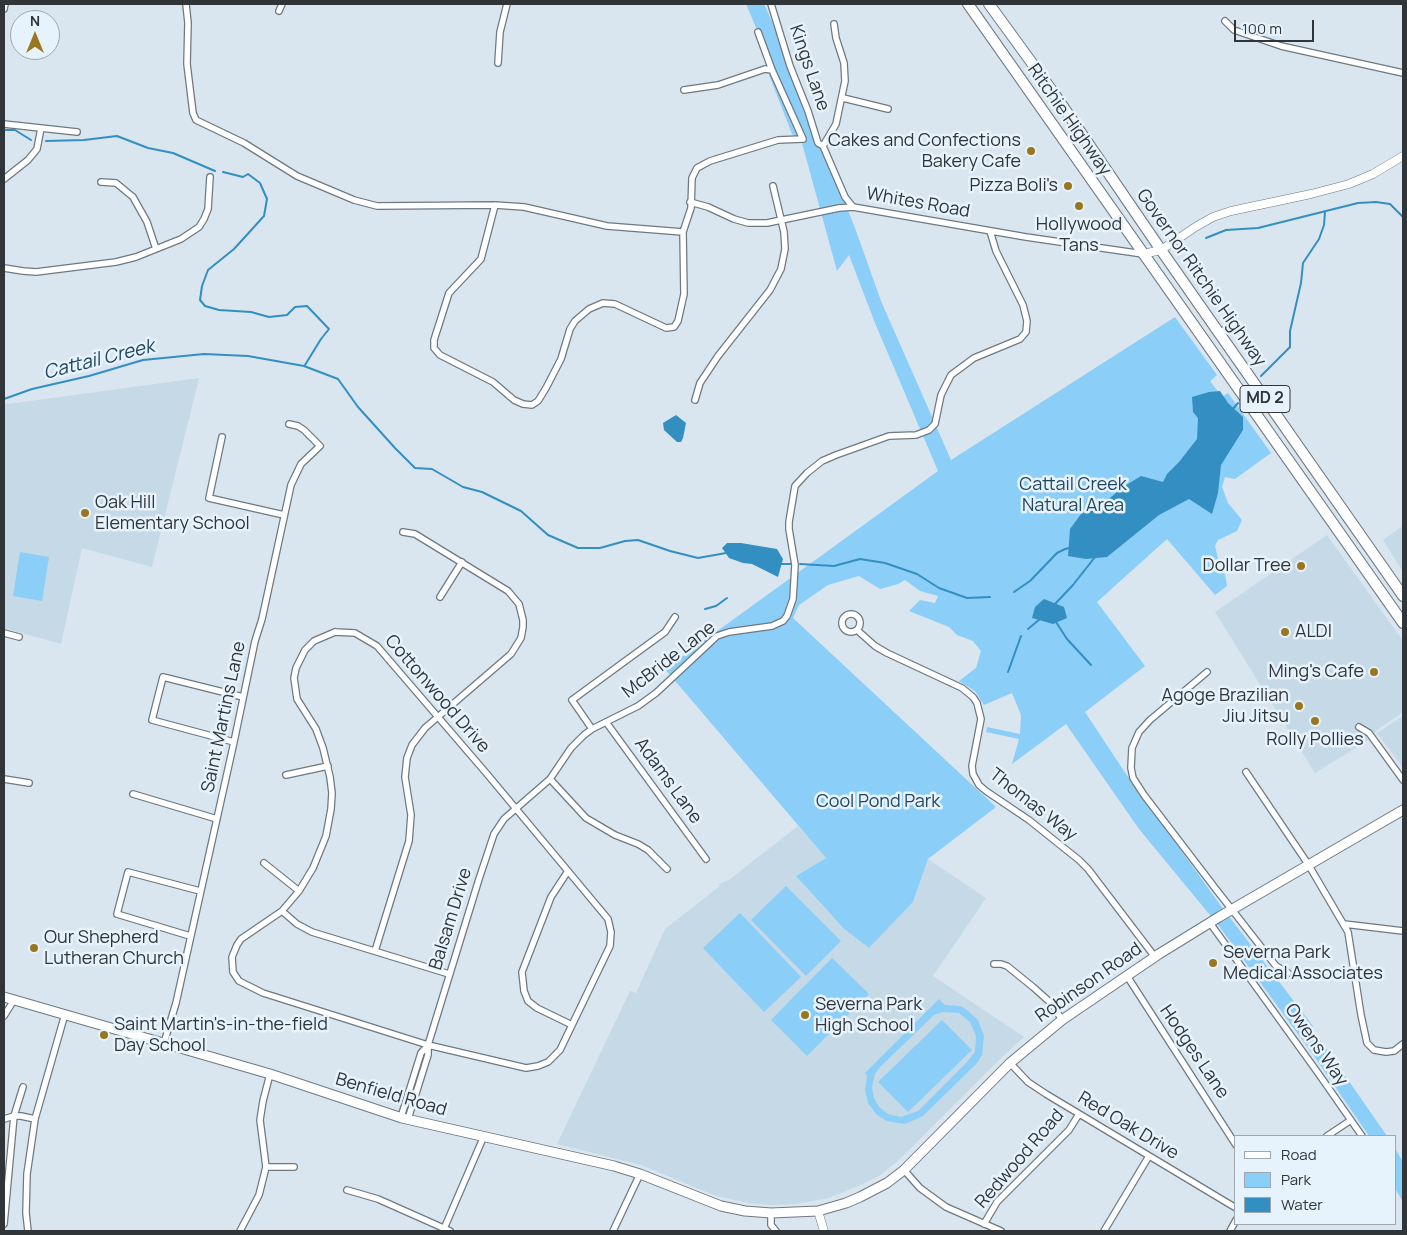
<!DOCTYPE html>
<style>
body{margin:0}
#map{position:relative;width:1407px;height:1235px;overflow:hidden;background:#d9e6ef;font-family:Manrope,sans-serif}
canvas{display:block}
.frame{position:absolute;inset:0;border:5px solid #303539;pointer-events:none}
.legend{position:absolute;left:1234px;top:1135px;width:162px;height:90px;box-sizing:border-box;background:#e7f3fc;border:1px solid #9ea7ae;margin:0;padding:6px 9px;list-style:none;font-size:15px;color:#303539}
.legend li{display:flex;align-items:center;gap:10px;height:25px}
.legend b{width:25px;border:1px solid #9ea7ae}
.north{position:absolute;left:10px;top:10px;width:50px;height:50px;box-sizing:border-box;background:#e7f3fc;border:1px solid #9ea7ae;border-radius:50%;rotate:0deg;font-size:14px;font-weight:700;line-height:20px;text-align:center;color:#303539}
.north::after{content:'';display:block;margin:auto;width:18px;height:22px;background:#987720;clip-path:polygon(50% 0,100% 100%,50% 72%,0 100%)}
.scale{position:absolute;left:1234px;top:20px;width:80px;height:22px;box-sizing:border-box;border:2px solid #303539;border-top:0;padding-left:6px;font-size:15px;line-height:18px;white-space:nowrap;color:#303539;-webkit-text-stroke:4px #e7f3fc;paint-order:stroke}
</style>
<div id="map">
<canvas width="1407" height="1235"></canvas>
<div class="frame"></div>
<ul class="legend">
<li><b style="height:6px;background:#fff"></b>Road</li>
<li><b style="height:14px;background:#8bcef8"></b>Park</li>
<li><b style="height:14px;background:#338fc1"></b>Water</li>
</ul>
<div class="north">N</div>
<div class="scale">100 m</div>
</div>
<script>
const c = document.querySelector('canvas').getContext('2d');
c.lineJoin = 'round';
function fill(path, color) { c.fillStyle = color; c.fill(path, 'evenodd'); }
const toPath = rows => new Path2D(rows.map(r => 'M' + r).join(''));
function stroke(path, color, width, dash) { c.strokeStyle = color; c.lineWidth = width; c.lineCap = dash ? 'butt' : 'round'; c.setLineDash(dash || []); c.stroke(path); }
function write(font, color, halo, rows, align = 'center') {
  c.font = font + ' Manrope,sans-serif'; c.lineWidth = 5; c.setLineDash([]); c.textBaseline = 'middle'; c.strokeStyle = halo; c.fillStyle = color; for (const [text, x, y, turn = 0] of rows) {
    c.save(); c.translate(x, y); c.rotate((+turn || 0) * Math.PI / 180); c.textAlign = isNaN(turn) ? turn : align; if (halo) c.strokeText(text, 0, 0); c.fillText(text, 0, 0); c.restore();
  }
}
fill(toPath([
 [199,378,152,567,82,548,61,644,4,628,4,403,8,404],
 [1403,526,1403,572,1383,540],
 [1327,535,1403,641,1403,712,1377,730,1367,741,1315,773,1215,612],
 [1403,716,1403,768,1377,733],
 [798,826,826,858,796,876,824,908,843,928,869,948,913,902,928,859,986,898,933,976,1024,1037,998,1061,902,1157,879,1176,858,1186,829,1198,795,1204,772,1205,749,1203,716,1196,641,1165,557,1144,630,991,636,993,665,929,720,886,719,884,729,880]
]), '#c6d9e6');
fill(toPath([
 [746,4,764,4,774,26,855,228,881,301,951,460,1175,317,1217,375,1210,381,1222,397,1228,393,1271,453,1235,479,1225,477,1222,487,1228,503,1242,520,1237,531,1218,540,1215,546,1218,558,1216,569,1225,574,1227,586,1215,595,1167,539,1097,602,1145,666,1085,712,1124,771,1221,906,1313,1026,1312,1028,1387,1136,1369,1136,1314,1056,1219,926,1139,829,1066,724,1012,764,1019,739,986,732,987,727,1020,734,1021,715,1012,693,984,705,975,691,959,681,976,668,981,651,973,641,957,635,949,627,909,611,920,600,935,603,938,596,920,591,905,580,898,584,880,589,859,576,828,585,799,605,793,618,996,807,928,859,913,902,869,948,843,928,796,876,826,858,665,669,938,471,875,323,849,255,837,271,802,143,792,134,768,72,774,70],
 [20,552,49,557,42,601,13,596],
 [786,886,841,941,806,976,751,920],
 [740,913,801,977,764,1012,703,948],
 [832,958,869,994,807,1056,771,1020],
 [939,999,945,1005,960,1006,967,1010,978,1020,984,1036,982,1055,978,1062,923,1116,905,1124,887,1121,877,1115,868,1103,865,1090,867,1076,865,1073],
 [943,1012,959,1013,970,1022,976,1036,975,1052,967,1062,918,1111,901,1117,888,1114,879,1107,874,1098,872,1087,875,1074,880,1067,934,1015],
 [942,1020,972,1050,908,1112,878,1082],
 [1396,1150,1403,1162,1403,1202,1396,1190]
]), '#8bcef8');
fill(toPath([
 [1220,391,1228,403,1243,417,1243,430,1221,465,1218,493,1212,514,1189,499,1159,515,1107,557,1086,559,1068,556,1070,529,1081,514,1094,504,1110,498,1123,487,1141,476,1163,482,1167,474,1179,462,1197,439,1198,418,1193,412,1192,397,1209,392],
 [676,415,686,423,683,438,681,442,677,442,664,430,663,423],
 [727,543,741,543,777,549,783,559,778,577,752,564,743,563,729,558,722,548],
 [1044,599,1064,607,1067,618,1053,624,1032,618,1035,607]
]), '#338fc1');
stroke(toPath([
 [4,130,15,130,31,140],
 [46,141,84,140,117,136,148,148,173,153,215,171],
 [223,172,243,177,248,174,260,183,267,199,264,216,234,249,208,270,202,286,200,300,205,306,219,310,251,312,269,317,287,315,295,307,307,306,329,329,321,339,305,365],
 [1206,238,1226,230,1258,228,1358,203,1376,202,1390,204,1403,217],
 [1261,376,1290,347,1290,331,1301,283,1303,263,1319,239,1324,225,1325,212],
 [4,399,32,389,89,376,143,360,204,354,248,356,304,366,338,379,358,407,395,448,415,468,432,469,463,487,482,492,521,511,548,535,578,548,600,548,625,541,638,540,670,551,698,558,726,553],
 [1232,410,1238,403],
 [781,564,791,564],
 [800,564,834,566,860,559,885,563,917,574,939,588,967,598,990,597],
 [1014,592,1030,581,1057,553,1065,549,1070,548],
 [1054,605,1073,585,1095,557],
 [705,609,716,606,727,598],
 [1056,622,1067,639,1091,665],
 [1028,629,1040,619],
 [1008,672,1021,636]
]), '#338fc1', 2);
const street = toPath([
 [186,4,188,23,187,64,193,113,196,120,244,143,297,176,354,200,377,206,495,205,524,207,607,226,683,232],
 [771,4,790,66,808,111,818,143,823,146,845,197,853,207],
 [4,9,5,4],
 [279,11,282,4],
 [1225,21,1234,30,1281,46,1403,73],
 [498,63,500,32,507,4],
 [684,90,718,85,765,69,772,70],
 [843,98,888,109],
 [4,124,77,132],
 [823,146,836,124,845,81,844,63,836,38,834,24],
 [4,179,28,160,37,149,41,128],
 [101,182,116,183,133,197,147,222,156,249],
 [690,202,708,207,734,219,748,223,767,223,839,208,853,207,1026,237,1143,254],
 [495,205,481,259,449,293,434,340,434,348,440,355,493,382,514,400,523,404,532,405,538,401,546,388,561,359,570,329,575,321,589,309,603,303,615,304,666,328,674,327,678,321,684,294,683,232,691,208,692,178,697,168,710,161,778,140,803,139,772,70,758,32],
 [4,268,23,271,36,272,116,262,136,257,181,239,199,227,204,219,208,209,210,177],
 [1219,333,1236,323],
 [695,400,700,383,718,356,770,290,781,269,785,249,784,232,773,186],
 [222,437,209,498,284,515],
 [440,597,462,562],
 '842 623a9 9 0 1 1 18 0a9 9 0 1 1-18 0Z',
 [857,630,875,646,887,653,962,688,973,697,977,703,981,719,972,766,973,774,979,785,986,791,1029,820,1079,860,1088,869,1155,957],
 [335,632,355,633,377,646,487,774,608,919,611,932,610,946,560,1050,548,1062,538,1066,526,1068,428,1045,263,993,239,981,233,972,232,957,237,945,241,939,282,911,299,891,313,868,326,836,331,809,332,793,330,777,323,748,316,729,297,699,294,678,296,668,305,650,314,641,335,632],
 [4,633,19,637],
 [1207,672,1150,720,1139,732,1132,748,1131,768,1133,778,1144,795,1215,888,1276,966,1288,973],
 [606,722,706,859],
 [1359,727,1369,733,1403,780],
 [592,729,572,700,665,632,675,617],
 [234,742,152,720,163,677,243,697],
 [1246,772,1308,864,1348,932,1361,1015,1367,1043,1374,1050,1386,1052,1394,1051,1403,1044],
 [286,775,328,766],
 [4,779,29,783],
 [550,779,586,818,615,835,638,844,648,850,667,869],
 [133,794,217,819],
 [264,863,299,891],
 [568,871,551,897,522,972,524,991,528,1001,537,1008,572,1025],
 [282,911,297,924,312,932,449,974],
 [1210,923,1318,1073,1362,1136],
 [1344,924,1403,931],
 [190,936,117,914,128,872,200,891],
 [375,951,409,841,411,815,405,777,407,758,412,745,425,728,511,654,521,638,523,627,523,620,519,604,508,591,415,534,403,532],
 [994,964,1001,964,1007,966,1033,987,1052,1004,1062,1020],
 [1127,976,1236,1145],
 [4,1016,14,1000],
 [164,1043,176,1003,234,742,255,641,262,619,291,485,301,464,320,446,304,430,298,426,289,424],
 [1010,1063,1028,1082,1046,1094,1236,1208],
 [401,1117,421,1053,428,1045],
 [4,1119,14,1116,21,1116,35,1119],
 [408,1119,428,1055,428,1045,479,879,494,834,504,819,550,779,571,748,584,735,592,729,638,706,656,693,717,636,729,632,772,626,783,621,787,616,793,599,795,565,789,529,789,522,795,486,807,473,822,461,836,455,889,436,916,435,929,430,935,424,941,395,951,375,974,358,1020,339,1026,332,1027,321,1023,305,996,251,990,231],
 [1327,1136,1351,1120],
 [266,1167,294,1167],
 [904,1170,920,1188,946,1207,1001,1231],
 [347,1190,378,1199,450,1231],
 [771,1213,771,1225,776,1231],
 [4,1224,14,1116,23,1087],
 [984,1224,997,1202,1069,1130,1079,1114],
 [28,1231,26,1213,27,1174,35,1119,65,1014],
 [240,1231,259,1195,266,1167,260,1120,263,1101,270,1074],
 [443,1231,484,1136],
 [613,1231,640,1174],
 [1104,1231,1149,1156],
 [1230,1231,1236,1220]
]);
const secondary = toPath([
 [1143,254,1161,250,1197,226,1213,217,1231,211,1311,194,1349,184,1373,174,1403,156],
 [818,1211,824,1231]
]);
const primary = toPath([
 [4,997,270,1074,402,1118,614,1166,640,1174,721,1206,745,1211,771,1213,818,1211,846,1203,860,1197,887,1183,904,1170,1010,1063,1062,1020,1159,954,1219,917,1403,810]
]);
const highway = toPath([
 [968,4,1403,623],
 [989,4,1053,92,1161,250,1403,596]
]);
stroke(street, '#6e7981', 8);
stroke(secondary, '#6e7981', 9);
stroke(primary, '#6e7981', 11);
stroke(highway, '#6e7981', 12);
stroke(street, '#fff', 5.5);
stroke(secondary, '#fff', 8);
stroke(primary, '#fff', 9);
stroke(highway, '#fff', 10);
for (const [x, y, r, color] of [
 [1031,151,5,"#987720"],
 [1068,186,5,"#987720"],
 [1079,206,5,"#987720"],
 [85,513,5,"#987720"],
 [1301,566,5,"#987720"],
 [1285,632,5,"#987720"],
 [1374,672,5,"#987720"],
 [1299,706,5,"#987720"],
 [1315,721,5,"#987720"],
 [34,948,5,"#987720"],
 [1213,963,5,"#987720"],
 [805,1015,5,"#987720"],
 [104,1035,5,"#987720"]
]) { const dot = new Path2D(); dot.arc(x, y, r, 0, 2 * Math.PI); c.fillStyle = color; c.fill(dot); stroke(dot, '#e7f3fc', 2); }
for (const [x, y, w] of [
 [1265,399,50]
]) { const box = new Path2D(); box.roundRect(x - w / 2, y - 13.5, w, 27, 4); c.fillStyle = '#e7f3fc'; c.fill(box); stroke(box, '#303539', 1); }
write('bold 16px', '#303539', null, [
 ["MD 2",1265,399]
]);
write('18px', '#303539', '#e7f3fc', [
 ["Kings Lane",809,68,71],
 ["Ritchie Highway",1069,120,55],
 ["Whites Road",918,203,10],
 ["Governor Ritchie Highway",1201,278,55],
 ["McBride Lane",669,660,-38],
 ["Cottonwood Drive",437,694,49],
 ["Saint Martins Lane",224,717,-78],
 ["Adams Lane",668,781,54],
 ["Thomas Way",1033,805,38],
 ["Balsam Drive",451,919,-73],
 ["Robinson Road",1089,983,-35],
 ["Owens Way",1316,1045,55],
 ["Hodges Lane",1194,1052,56],
 ["Benfield Road",391,1095,16],
 ["Red Oak Drive",1128,1126,31],
 ["Redwood Road",1020,1159,-49]
]);
write('18px', '#303539', '#e7f3fc', [
 ["Cakes and Confections",1021,141,"right"],
 ["Bakery Cafe",1021,162,"right"],
 ["Pizza Boli's",1058,186,"right"],
 ["Hollywood",1079,225,"center"],
 ["Tans",1079,246,"center"],
 ["Oak Hill",95,503],
 ["Elementary School",95,524],
 ["Dollar Tree",1291,566,"right"],
 ["ALDI",1295,632],
 ["Ming's Cafe",1364,672,"right"],
 ["Agoge Brazilian",1289,696,"right"],
 ["Jiu Jitsu",1289,717,"right"],
 ["Rolly Pollies",1315,740,"center"],
 ["Our Shepherd",44,938],
 ["Lutheran Church",44,959],
 ["Severna Park",1223,953],
 ["Medical Associates",1223,974],
 ["Severna Park",815,1005],
 ["High School",815,1026],
 ["Saint Martin's-in-the-field",114,1025],
 ["Day School",114,1046]
], 'left');
write('18px', '#22475e', '#e7f3fc', [
 ["Cattail Creek",1073,485],
 ["Natural Area",1073,506],
 ["Cool Pond Park",878,802]
]);
write('italic 19px', '#20465c', '#e7f3fc', [
 ["Cattail Creek",99,360,-14]
]);
</script>
